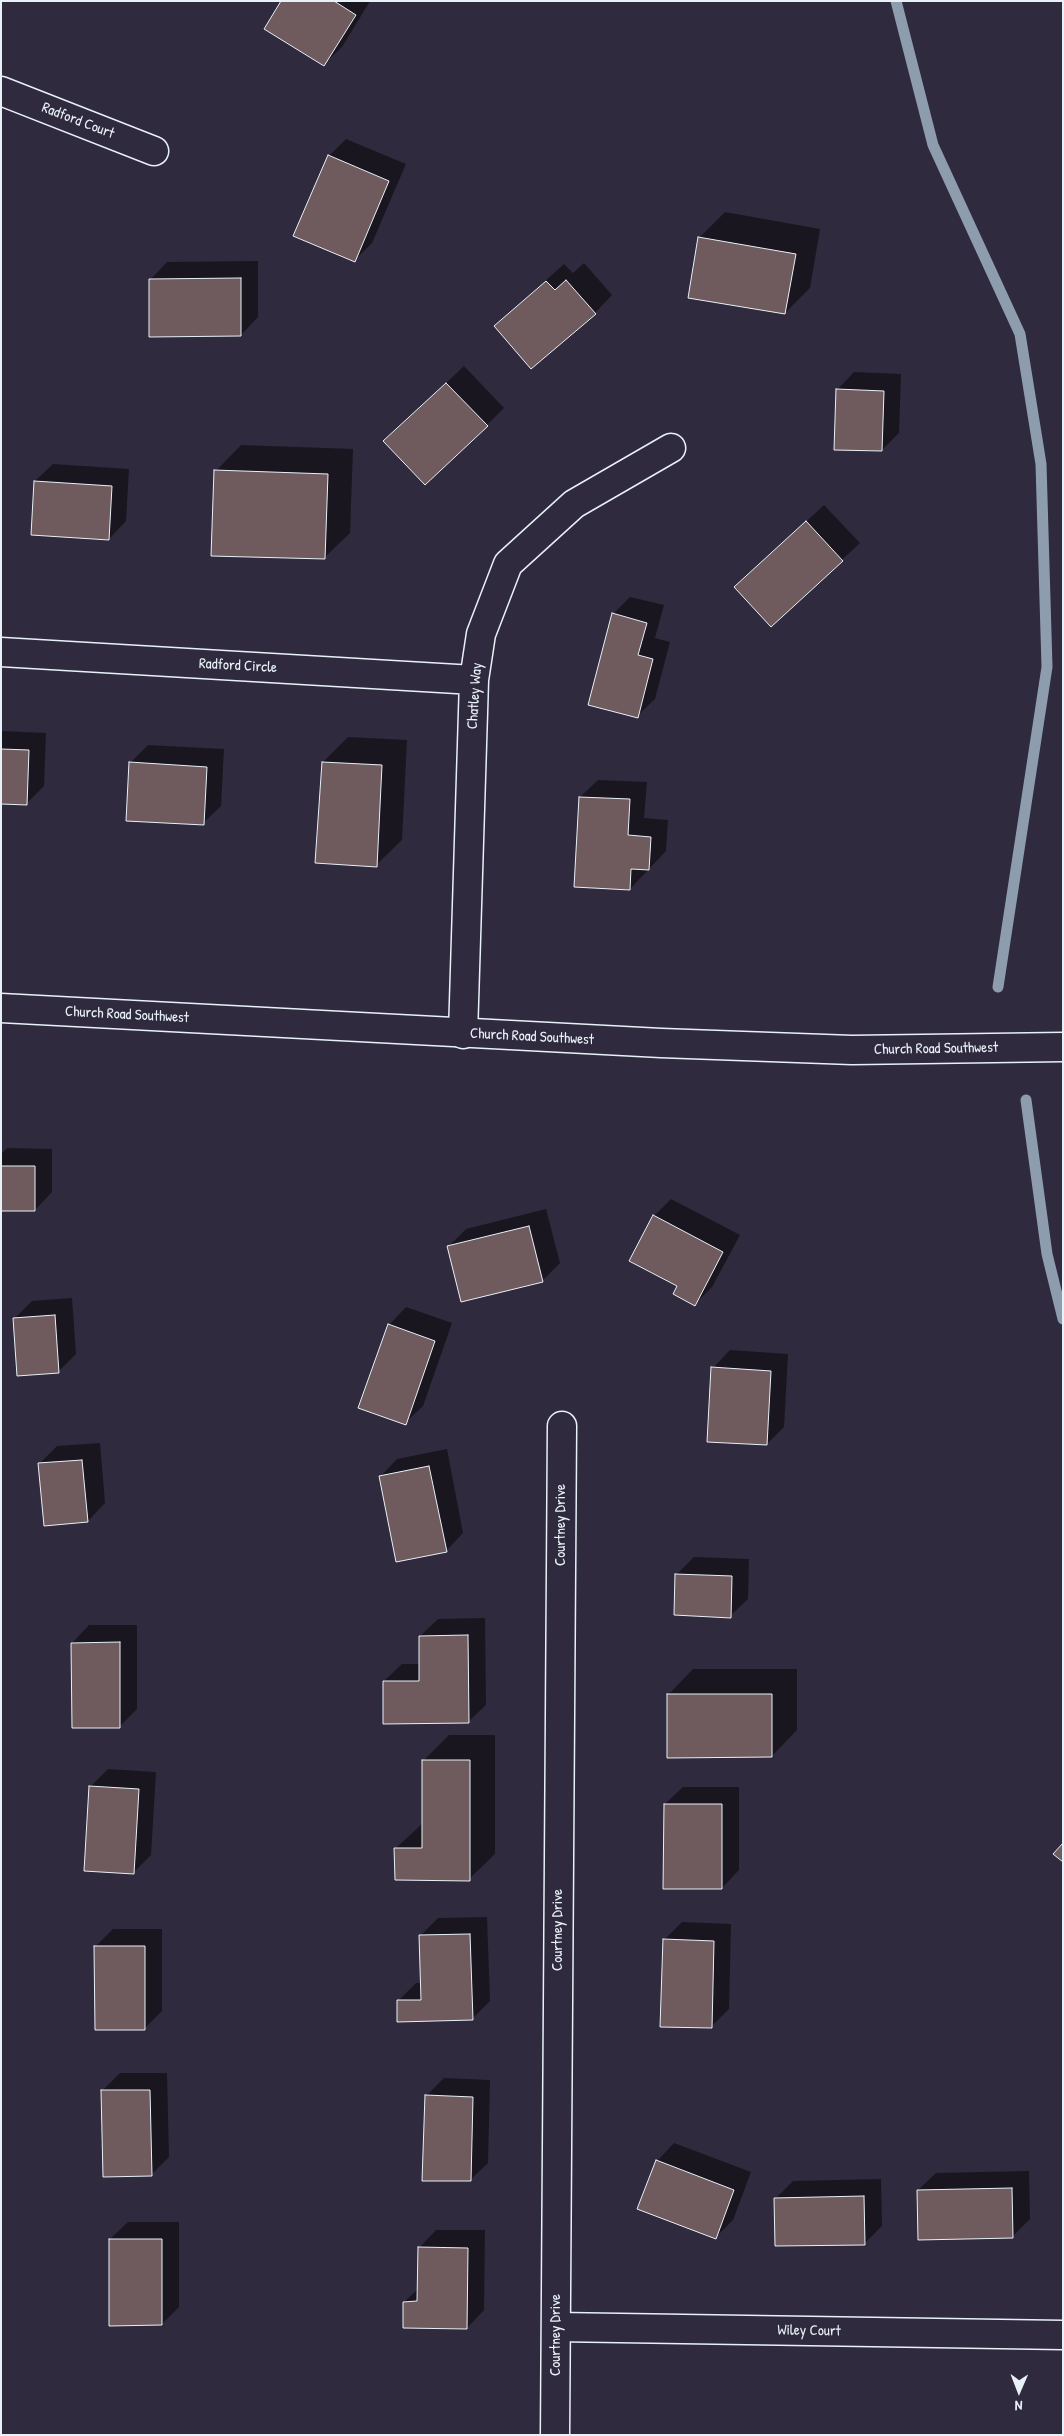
<!DOCTYPE html>
<style>
body{margin:0}
#map{position:relative;width:1064px;height:2436px;overflow:hidden;background:#2f2a3d;font-family:"Patrick Hand",sans-serif}
canvas{display:block}
.frame{position:absolute;inset:0;border:2px solid #e8f1f8;pointer-events:none}
.north{position:absolute;left:994px;top:2366px;width:50px;height:50px;-webkit-text-stroke:4px #2f2a3d;paint-order:stroke;rotate:181deg;font-size:14px;font-weight:700;line-height:20px;text-align:center;color:#e8f1f8}
.north::after{content:'';display:block;margin:auto;width:18px;height:22px;background:#e8f1f8;clip-path:polygon(50% 0,100% 100%,50% 72%,0 100%)}
</style>
<div id="map">
<canvas width="1064" height="2436"></canvas>
<div class="frame"></div>
<div class="north">N</div>
</div>
<script>
const c = document.querySelector('canvas').getContext('2d');
c.lineJoin = 'round';
function fill(path, color) { c.fillStyle = color; c.fill(path, 'evenodd'); }
const toPath = rows => new Path2D(rows.map(r => 'M' + r).join(''));
function stroke(path, color, width, dash) { c.strokeStyle = color; c.lineWidth = width; c.lineCap = dash ? 'butt' : 'round'; c.setLineDash(dash || []); c.stroke(path); }
function write(font, color, halo, rows, align = 'center') {
  c.font = font + ' "Patrick Hand",sans-serif'; c.lineWidth = 4; c.setLineDash([]); c.textBaseline = 'middle'; c.strokeStyle = halo; c.fillStyle = color; for (const [text, x, y, turn = 0] of rows) {
    c.save(); c.translate(x, y); c.rotate((+turn || 0) * Math.PI / 180); c.textAlign = isNaN(turn) ? turn : align; if (halo) c.strokeText(text, 0, 0); c.fillText(text, 0, 0); c.restore();
  }
}
fill(toPath([
 [282,1,370,1,342,47,324,64],
 [346,139,406,164,372,243,354,261,329,156],
 [725,212,820,229,810,288,785,313,699,238],
 [258,261,258,317,241,335,150,280,167,262],
 [584,263,612,295,595,313,495,326,564,264,573,273],
 [464,366,504,408,487,425,403,424],
 [854,372,901,374,899,433,882,450,837,390],
 [241,445,353,449,350,533,324,558,216,471],
 [53,464,129,469,126,521,109,539,35,481],
 [824,505,860,543,771,625,736,587],
 [630,597,664,605,655,638,670,642,655,699,637,716,613,614],
 [1,731,46,733,44,786,26,804,1,803],
 [348,737,407,740,402,840,376,865,323,762],
 [148,745,224,749,221,806,203,823,130,763],
 [598,780,647,782,644,818,668,820,666,851,630,889,580,797],
 [7,1148,52,1149,52,1192,35,1210,1,1210,1,1154],
 [671,1199,740,1235,712,1287,695,1304,678,1286,654,1216],
 [546,1209,560,1263,542,1281,449,1246,466,1229],
 [72,1298,76,1354,58,1372,14,1319,32,1301],
 [406,1307,452,1323,423,1406,405,1423,389,1325],
 [730,1350,788,1354,784,1427,767,1444,713,1368],
 [100,1443,105,1503,88,1521,40,1463,57,1446],
 [447,1449,463,1533,446,1551,380,1477,397,1459],
 [694,1557,749,1559,748,1599,730,1616,677,1574],
 [485,1618,486,1705,468,1722,384,1681,402,1664,420,1664,420,1636,438,1619],
 [89,1625,137,1625,137,1709,120,1726,72,1643],
 [693,1669,797,1669,797,1730,772,1756,668,1695],
 [449,1735,495,1735,495,1854,469,1879,396,1848,423,1823,423,1761],
 [108,1769,156,1772,151,1855,134,1872,90,1787],
 [683,1787,739,1787,739,1870,722,1888,665,1804],
 [487,1917,490,2001,472,2019,398,2001,416,1983,422,1983,420,1936,438,1918],
 [682,1922,731,1924,729,2009,711,2027,664,1940],
 [113,1929,162,1929,162,2011,145,2028,95,1947],
 [120,2073,167,2073,169,2157,151,2175,102,2091],
 [444,2078,490,2080,488,2163,470,2180,426,2096],
 [674,2143,751,2172,733,2220,716,2237,657,2161],
 [1029,2171,1030,2219,1012,2237,918,2190,936,2173],
 [881,2179,882,2226,864,2244,776,2198,793,2181],
 [128,2222,179,2222,179,2307,162,2324,110,2239],
 [436,2230,485,2230,484,2310,467,2328,404,2302,419,2288,419,2248]
]), '#0007');
stroke(toPath([
 [896,1,933,145,1020,334,1041,464,1047,667,998,987],
 [1026,1100,1047,1254,1063,1319]
]), '#8d9dad', 11);
const building = toPath([
 [281,1,334,1,356,15,324,66,264,29,281,1],
 [328,155,389,181,355,262,293,236,328,155],
 [698,237,796,254,785,314,688,298,698,237],
 [241,278,241,336,149,337,149,279,241,278],
 [566,280,596,314,531,369,494,326,546,281,555,290,566,280],
 [446,383,488,426,425,485,383,441,446,383],
 [836,389,884,391,882,451,834,450,836,389],
 [214,470,328,474,325,559,211,556,214,470],
 [34,481,112,486,109,540,31,535,34,481],
 [806,521,843,561,771,627,734,587,806,521],
 [612,613,647,623,638,655,653,659,638,718,588,705,612,613],
 [1,749,29,750,27,805,1,804,1,749],
 [129,762,207,767,204,825,126,821,129,762],
 [322,762,382,765,377,867,315,863,322,762],
 [579,797,630,799,628,835,651,837,649,870,631,869,630,890,574,887,579,797],
 [1,1166,35,1166,35,1211,1,1211,1,1166],
 [653,1215,723,1252,695,1306,673,1294,677,1286,629,1261,653,1215],
 [529,1226,543,1282,461,1302,447,1246,529,1226],
 [55,1315,59,1373,17,1376,13,1318,55,1315],
 [388,1324,435,1341,406,1425,358,1408,388,1324],
 [711,1367,771,1371,767,1445,707,1442,711,1367],
 [82,1460,88,1522,44,1526,38,1463,82,1460],
 [429,1466,447,1552,396,1562,379,1476,429,1466],
 [675,1574,732,1576,731,1618,674,1615,675,1574],
 [468,1635,469,1723,383,1724,383,1681,419,1681,419,1636,468,1635],
 [120,1642,120,1728,72,1728,71,1643,120,1642],
 [667,1694,772,1694,772,1757,667,1758,667,1694],
 [422,1760,470,1760,470,1881,395,1880,394,1848,422,1848,422,1760],
 [89,1786,139,1789,134,1874,84,1871,89,1786],
 [664,1804,722,1804,722,1889,663,1889,664,1804],
 [1063,1843,1063,1862,1053,1854,1063,1843],
 [470,1934,473,2020,397,2022,397,2000,421,2000,419,1935,470,1934],
 [663,1939,714,1941,712,2028,660,2027,663,1939],
 [94,1946,145,1946,145,2030,95,2030,94,1946],
 [101,2090,150,2090,152,2176,103,2177,101,2090],
 [425,2095,473,2097,471,2181,422,2181,425,2095],
 [656,2160,734,2190,716,2239,637,2209,656,2160],
 [1012,2188,1013,2238,918,2240,917,2190,1012,2188],
 [864,2196,865,2245,775,2246,774,2198,864,2196],
 [109,2239,162,2239,162,2325,109,2326,109,2239],
 [418,2247,468,2248,467,2329,403,2328,403,2302,417,2301,418,2247]
]);
fill(building, '#6f5a5d');
stroke(building, '#e8f1f8', 1);
const minor = toPath([
 [1,91,154,151],
 [1,652,474,680],
 [463,1034,474,680,481,634,508,564,574,504,671,448],
 [556,2327,1063,2335],
 [555,2435,562,1426]
]);
const tertiary = toPath([
 [1,1008,661,1043,852,1050,1063,1047]
]);
stroke(minor, '#e8f1f8', 31);
stroke(tertiary, '#e8f1f8', 31);
stroke(minor, '#2f2a3d', 28);
stroke(tertiary, '#2f2a3d', 28);
write('15px', '#e8f1f8', '#2f2a3d', [
 ["Radford Court",78,121,21],
 ["Radford Circle",238,666,3],
 ["Chatley Way",475,696,-86],
 ["Church Road Southwest",127,1015,3],
 ["Church Road Southwest",532,1037,3],
 ["Church Road Southwest",936,1049,-1],
 ["Courtney Drive",561,1525,-90],
 ["Courtney Drive",558,1930,-90],
 ["Wiley Court",809,2331,1],
 ["Courtney Drive",556,2335,-90]
]);
</script>
